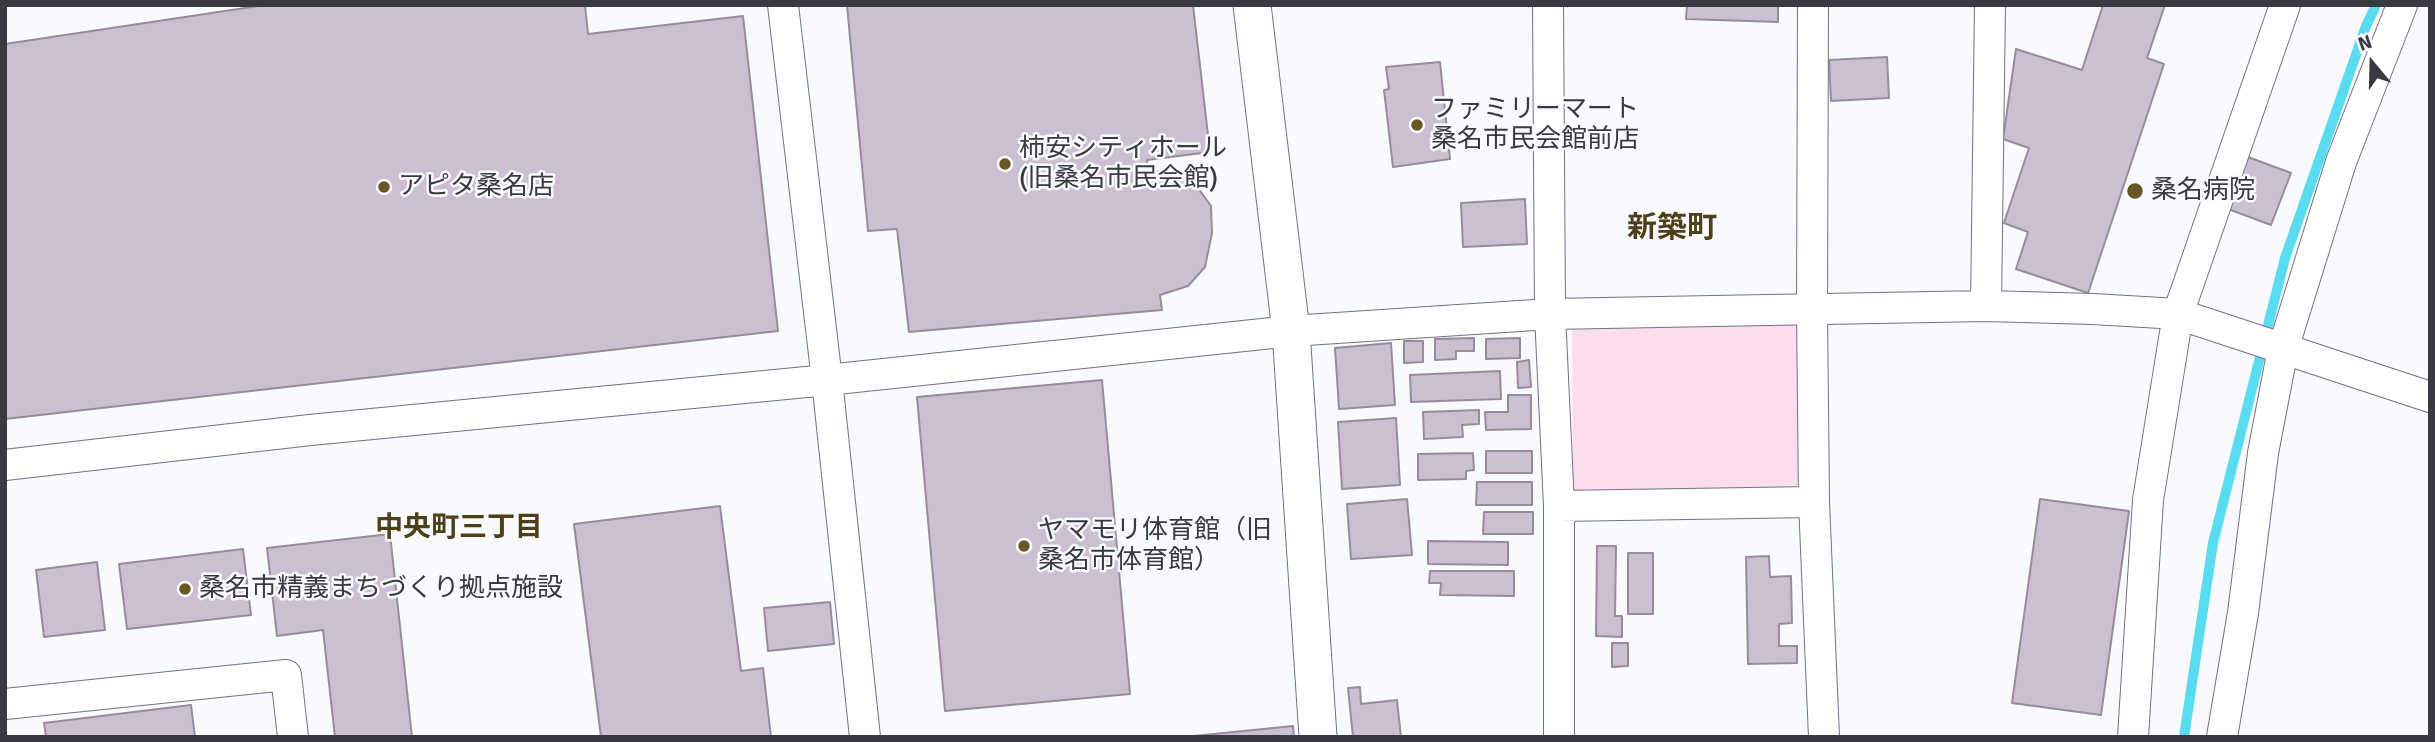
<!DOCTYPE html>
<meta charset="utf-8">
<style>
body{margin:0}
#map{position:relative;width:2435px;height:742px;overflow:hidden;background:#f9fafe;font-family:Signika,sans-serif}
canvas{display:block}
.frame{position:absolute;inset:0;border:7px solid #383941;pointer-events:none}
.north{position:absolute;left:2337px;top:28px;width:70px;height:70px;-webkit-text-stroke:5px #f9fafe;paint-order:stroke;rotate:341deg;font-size:19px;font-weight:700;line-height:28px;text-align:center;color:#383941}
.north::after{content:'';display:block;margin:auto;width:24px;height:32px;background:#383941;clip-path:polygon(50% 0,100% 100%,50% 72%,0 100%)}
</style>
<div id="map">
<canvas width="2435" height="742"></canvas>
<div class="frame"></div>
<div class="north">N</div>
</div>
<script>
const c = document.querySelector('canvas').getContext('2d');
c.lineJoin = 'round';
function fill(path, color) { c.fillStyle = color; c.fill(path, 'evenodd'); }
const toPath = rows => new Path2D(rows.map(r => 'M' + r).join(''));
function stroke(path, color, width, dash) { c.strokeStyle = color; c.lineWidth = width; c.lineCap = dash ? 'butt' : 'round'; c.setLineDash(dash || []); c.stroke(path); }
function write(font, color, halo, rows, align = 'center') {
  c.font = font + ' Signika,"Noto Sans JP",sans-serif'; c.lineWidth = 5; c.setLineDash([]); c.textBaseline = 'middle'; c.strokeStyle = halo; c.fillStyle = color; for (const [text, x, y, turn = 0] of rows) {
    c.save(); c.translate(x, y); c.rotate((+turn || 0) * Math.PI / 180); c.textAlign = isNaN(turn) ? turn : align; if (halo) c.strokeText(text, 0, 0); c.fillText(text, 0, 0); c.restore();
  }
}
fill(toPath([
 [1797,324,1798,490,1573,493,1572,327]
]), '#fbddec');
stroke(toPath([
 [2184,737,2213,543,2285,258,2366,26,2376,5]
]), '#59dbf0', 10);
const building = toPath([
 [265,5,585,5,588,34,743,16,778,331,5,419,5,44,265,5],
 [847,5,1193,5,1210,152,1147,160,1148,169,1193,181,1211,206,1212,233,1205,267,1188,286,1160,295,1162,310,909,332,897,229,868,231,847,5],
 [1687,5,1778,5,1778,22,1686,19,1687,5],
 [2103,5,2165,5,2147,58,2164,64,2088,293,2016,269,2028,232,2004,223,2029,148,2003,139,2016,49,2082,70,2103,5],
 [1887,57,1889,98,1831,101,1829,60,1887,57],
 [1440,62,1450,159,1393,167,1384,90,1389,89,1386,67,1440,62],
 [2248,157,2291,173,2271,225,2228,209,2248,157],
 [1525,199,1527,244,1463,247,1461,203,1525,199],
 [1474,338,1474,351,1456,351,1456,359,1435,360,1435,339,1474,338],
 [1520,338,1520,358,1486,359,1486,339,1520,338],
 [1404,341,1423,341,1423,362,1404,363,1404,341],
 [1391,343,1395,405,1339,409,1335,348,1391,343],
 [1529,360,1531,387,1518,388,1517,362,1529,360],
 [1500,371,1501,399,1411,402,1410,375,1500,371],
 [1102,380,1130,694,945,711,917,397,1102,380],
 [1508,395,1531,395,1531,429,1486,430,1485,412,1508,412,1508,395],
 [1479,410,1479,424,1462,425,1463,437,1424,439,1423,412,1479,410],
 [1396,418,1400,485,1342,489,1338,422,1396,418],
 [1486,451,1532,451,1532,473,1486,473,1486,451],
 [1473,453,1474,470,1466,471,1466,479,1418,480,1418,454,1473,453],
 [1477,482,1532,482,1532,505,1476,505,1477,482],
 [1407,499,1412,555,1351,559,1347,504,1407,499],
 [2040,499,2129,511,2101,715,2012,703,2040,499],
 [720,506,741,671,763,668,771,737,601,737,574,524,720,506],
 [1484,512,1533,512,1533,534,1483,534,1484,512],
 [390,534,412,737,335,737,323,630,277,636,267,548,390,534],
 [1428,541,1508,542,1508,565,1428,564,1428,541],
 [1597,546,1616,546,1615,616,1622,616,1622,637,1596,636,1597,546],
 [243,549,251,615,127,629,119,564,243,549],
 [1628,553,1653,553,1653,614,1628,614,1628,553],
 [1769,556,1770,577,1791,576,1792,623,1779,624,1779,646,1797,646,1797,663,1748,664,1746,557,1769,556],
 [97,562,105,630,44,637,36,570,97,562],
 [1430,571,1514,571,1514,596,1440,595,1441,583,1429,583,1430,571],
 [830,602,834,644,768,651,764,608,830,602],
 [1612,643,1628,643,1628,666,1612,667,1612,643],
 [1360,687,1361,704,1397,700,1401,737,1353,737,1348,688,1360,687],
 [191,705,195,737,46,737,44,723,191,705],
 [1293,726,1294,737,1184,737,1293,726]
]);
fill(building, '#cbc0d1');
stroke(building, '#968c9c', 2);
const minor = toPath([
 [783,5,827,380,865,737],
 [1548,5,1550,314,1559,506,1559,737],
 [1813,5,1812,310,1814,502,1824,737],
 [1986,306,1990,5],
 [5,465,310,430,827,380,1291,331,1550,314,1986,306,2093,309,2178,314,2430,397],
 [1559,506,1814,502],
 [5,704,286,675,293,737],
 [2133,737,2148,500,2178,314,2285,5],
 [2222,737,2243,613,2263,453,2283,349,2341,162,2402,5]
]);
const tertiary = toPath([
 [1252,5,1291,331,1318,737]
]);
stroke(minor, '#707283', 32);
stroke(tertiary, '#707283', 39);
stroke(minor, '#fff', 30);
stroke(tertiary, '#fff', 37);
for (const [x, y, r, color] of [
 [1417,125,7,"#685624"],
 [1005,164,7,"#685624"],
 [384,187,7,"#685624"],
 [2135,191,9,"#685624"],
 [1024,546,7,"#685624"],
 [185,589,7,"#685624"]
]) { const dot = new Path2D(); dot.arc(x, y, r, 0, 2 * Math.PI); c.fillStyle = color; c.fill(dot); stroke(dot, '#f9fafe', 2.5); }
write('26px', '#383941', '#f9fafe', [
 ["ファミリーマート",1431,110],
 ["桑名市民会館前店",1431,140],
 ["柿安シティホール",1019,149],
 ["(旧桑名市民会館)",1019,179],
 ["アピタ桑名店",398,187],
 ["桑名病院",2151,191],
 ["ヤマモリ体育館（旧",1038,531],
 ["桑名市体育館）",1038,561],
 ["桑名市精義まちづくり拠点施設",199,589]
], 'left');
write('bold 28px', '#4d3f17', '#f9fafe', [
 ["中央町三丁目",459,529]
]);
write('bold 30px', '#4d3f17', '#f9fafe', [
 ["新築町",1672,229]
]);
</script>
